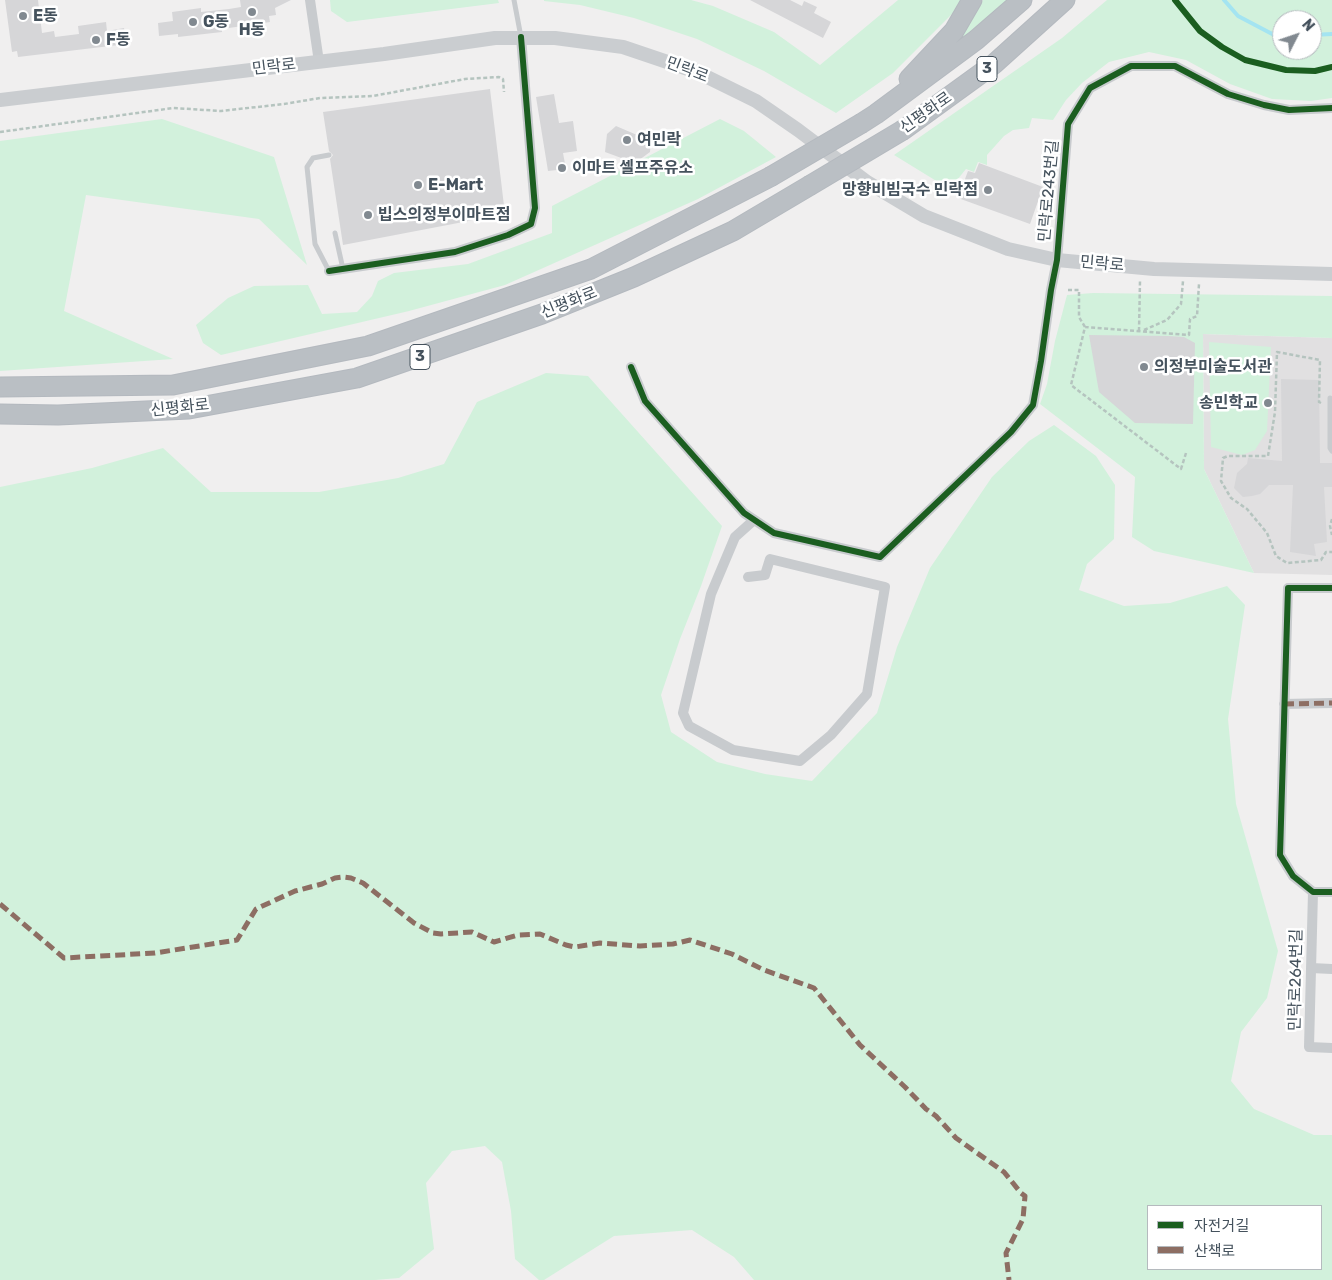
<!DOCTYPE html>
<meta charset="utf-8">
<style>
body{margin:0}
#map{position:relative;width:1332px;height:1280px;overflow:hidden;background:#f0efef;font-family:Rubik,"Noto Sans KR",sans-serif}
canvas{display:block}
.legend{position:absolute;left:1147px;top:1205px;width:175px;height:65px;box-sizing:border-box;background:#fff;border:1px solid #b5babe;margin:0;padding:6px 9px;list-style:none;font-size:15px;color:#45525d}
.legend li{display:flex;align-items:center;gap:10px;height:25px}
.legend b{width:25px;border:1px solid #b5babe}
.north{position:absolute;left:1272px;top:10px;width:50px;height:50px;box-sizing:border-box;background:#fff;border:1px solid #b5babe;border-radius:50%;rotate:49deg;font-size:14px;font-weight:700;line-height:20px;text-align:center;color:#45525d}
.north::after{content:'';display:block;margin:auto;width:18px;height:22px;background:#818990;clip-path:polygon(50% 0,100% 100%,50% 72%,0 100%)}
</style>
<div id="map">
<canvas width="1332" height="1280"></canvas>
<ul class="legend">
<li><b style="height:6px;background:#1b5e20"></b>자전거길</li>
<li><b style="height:6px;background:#8d6e63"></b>산책로</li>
</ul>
<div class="north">N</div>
</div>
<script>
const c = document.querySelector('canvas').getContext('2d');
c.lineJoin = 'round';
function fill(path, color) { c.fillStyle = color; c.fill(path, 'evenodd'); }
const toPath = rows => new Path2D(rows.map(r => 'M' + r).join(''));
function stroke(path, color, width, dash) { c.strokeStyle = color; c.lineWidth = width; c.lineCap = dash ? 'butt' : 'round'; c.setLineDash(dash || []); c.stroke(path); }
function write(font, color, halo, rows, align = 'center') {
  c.font = font + ' Rubik,"Noto Sans KR",sans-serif'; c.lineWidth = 5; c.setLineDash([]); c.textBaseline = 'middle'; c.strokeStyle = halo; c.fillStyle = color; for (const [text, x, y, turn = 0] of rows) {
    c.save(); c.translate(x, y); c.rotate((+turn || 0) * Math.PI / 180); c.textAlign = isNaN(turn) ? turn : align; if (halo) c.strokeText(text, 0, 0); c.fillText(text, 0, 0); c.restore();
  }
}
fill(toPath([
 [1203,334,1332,338,1332,575,1254,573,1204,469]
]), '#e1e0e1');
fill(toPath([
 [330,0,498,0,499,3,347,22,331,11],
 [544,0,691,0,713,6,774,32,820,65,898,0,962,0,955,11,893,73,836,113,764,71,697,39,634,18,580,5,544,1],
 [983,0,1008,0,954,45,954,39],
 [1107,0,1332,0,1332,98,1311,101,1272,99,1230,84,1186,60,1149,52,1109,62,1082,83,1066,100,1053,120,1032,118,1029,128,1013,130,1004,136,987,155,987,165,978,162,974,172,966,169,953,185,938,182,894,155,1062,38],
 [1282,20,1312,20,1312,50,1282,50],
 [162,119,274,157,307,265,259,219,86,195,64,311,173,359,0,371,0,141],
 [720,119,744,131,776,157,698,199,505,285,409,311,221,355,203,343,196,325,228,298,254,286,308,285,322,314,357,312,372,296,378,281,394,273,468,264,552,233,552,206],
 [1093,293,1332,296,1332,338,1203,334,1204,469,1254,573,1154,551,1132,537,1135,477,1040,404,1047,384,1055,341,1067,295],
 [1209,342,1271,347,1267,431,1255,450,1242,455,1211,447],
 [546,373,588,376,722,526,701,586,680,639,661,695,671,732,717,762,765,774,812,781,877,713,897,647,930,568,992,477,1029,441,1054,425,1096,456,1115,485,1114,539,1087,564,1079,590,1124,606,1170,603,1227,586,1245,605,1228,719,1236,804,1278,951,1267,998,1241,1032,1231,1081,1254,1109,1314,1135,1332,1135,1332,1280,754,1280,734,1257,692,1230,614,1236,544,1280,539,1280,515,1259,511,1211,502,1162,485,1146,452,1151,426,1183,434,1249,399,1278,375,1280,0,1280,0,487,92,468,163,448,211,492,319,492,398,478,444,464,477,402],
 [1148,1206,1321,1206,1321,1269,1148,1269]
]), '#d2f1dc');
stroke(toPath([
 [1224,0,1238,16,1276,36,1282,36],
 [1312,35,1332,34]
]), '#a4e4f1', 4);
fill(toPath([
 [5,0,38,0,42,33,54,31,55,37,79,34,78,26,106,22,107,31,124,28,127,44,18,57,17,51,12,52],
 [240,0,291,0,275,8,276,15,269,16,270,22,222,29,222,32,178,37,178,34,159,36,158,23,173,21,172,12,201,8,201,12,229,9,241,7],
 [750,0,790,0,802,6,804,1,817,7,814,13,831,22,823,38],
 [490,89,505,214,343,245,330,159,333,155,329,151,323,112],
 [554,94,559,123,573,121,577,151,563,153,566,169,548,171,536,97],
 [616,126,651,141,650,152,635,163,605,152,607,134],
 [979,163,1043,187,1030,224,958,198,968,171,975,173],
 [1089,335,1168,336,1184,337,1195,343,1193,424,1135,423,1099,392],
 [1281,379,1319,380,1320,463,1332,463,1332,487,1324,487,1327,542,1314,544,1316,556,1290,552,1293,485,1269,485,1260,494,1252,496,1243,497,1234,488,1237,473,1247,464,1248,458,1282,461]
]), '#d6d6d8');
const highway = toPath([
 [909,79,954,31,972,0],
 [862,123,876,114,976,40,1022,0],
 [903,130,994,64,1065,0],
 [0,387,173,385,368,346,591,269,770,177],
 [0,414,58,415,189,409,357,378,542,314,634,277,733,231,809,186]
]);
stroke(highway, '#b4b9bf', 21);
stroke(toPath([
 [0,132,173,108,221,111,284,104,320,98,373,96,465,79,499,77,503,79,504,92],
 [1068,290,1079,290,1079,317,1085,327],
 [1144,330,1167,320,1181,304,1183,281],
 [1139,331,1140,281],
 [1321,403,1319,402,1320,360,1277,352,1275,412,1268,456,1228,456,1223,458,1221,481,1231,498,1247,509,1267,533,1276,556,1287,563,1321,560,1326,552,1332,552],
 [1186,453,1181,469,1071,385,1085,327,1189,335,1190,319,1197,316,1199,284],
 [1332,519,1330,526,1332,535]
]), '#b5c4bf', 2.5, [4, 2.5]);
stroke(toPath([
 [514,0,521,37],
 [335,233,343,269],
 [329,271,315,244,307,167,313,158,329,155],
 [1330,398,1330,448,1332,451]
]), '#c8cbce', 5);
stroke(toPath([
 [310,0,319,62],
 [329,271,455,252,508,235,531,224,535,208,521,37],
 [631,367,645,401,744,513,774,533,880,557,1011,432,1033,405,1041,361,1051,290,1057,260,1068,124,1090,88,1131,66,1175,66,1228,94,1264,105,1289,110,1332,108],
 [748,577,765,575,770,559,885,587,867,694,831,735,800,761,733,750,689,726,683,713,711,594,735,537,754,520],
 [1332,588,1288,588,1280,855,1293,876,1313,892,1332,892],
 [1284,704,1332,703],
 [1313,892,1309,1047,1332,1048],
 [1311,968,1332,969]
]), '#c8cbce', 10);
stroke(toPath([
 [0,100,384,54,495,38,555,38,623,47,697,72,756,101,798,130,867,182,924,216,1008,249,1057,260,1154,269,1332,274]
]), '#cacdd0', 14);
stroke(highway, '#babfc4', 19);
const highwayBridge = toPath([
 [770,177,862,123],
 [809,186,903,130]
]);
stroke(highwayBridge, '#b4b9bf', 21, []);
stroke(highwayBridge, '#babfc4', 19);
stroke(toPath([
 [1284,704,1332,703],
 [0,904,64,958,155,953,237,940,256,909,295,891,322,884,335,878,343,877,351,878,363,883,414,923,433,933,441,934,472,932,494,942,518,935,540,934,566,945,575,947,600,943,640,946,673,944,690,940,732,954,764,970,814,988,860,1045,905,1087,926,1109,936,1116,956,1138,1004,1172,1021,1193,1025,1196,1023,1219,1006,1253,1009,1280]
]), '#8d6e63', 5, [10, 5]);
stroke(toPath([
 [1175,0,1200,31,1222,47,1245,60,1286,70,1315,71,1332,67],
 [329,271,455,252,508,235,531,224,535,208,521,37],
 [631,367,645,401,744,513,774,533,880,557,1011,432,1033,405,1041,361,1051,290,1057,260,1068,124,1090,88,1131,66,1175,66,1228,94,1264,105,1289,110,1332,108],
 [1332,588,1288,588,1280,855,1293,876,1313,892,1332,892]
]), '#1b5e20', 6);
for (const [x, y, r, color] of [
 [252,12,5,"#818990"],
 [23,16,5,"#818990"],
 [193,22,5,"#818990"],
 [96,40,5,"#818990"],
 [627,140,5,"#818990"],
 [562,168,5,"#818990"],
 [418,185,5,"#818990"],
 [988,190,5,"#818990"],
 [368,215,5,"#818990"],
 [1144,367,5,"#818990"],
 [1268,403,5,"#818990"]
]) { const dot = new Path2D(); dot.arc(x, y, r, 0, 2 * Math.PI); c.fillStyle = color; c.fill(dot); stroke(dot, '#fff', 2); }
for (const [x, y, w] of [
 [987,69,20],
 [420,357,20]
]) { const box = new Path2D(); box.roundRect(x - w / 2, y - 12.5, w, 25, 4); c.fillStyle = '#fff'; c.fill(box); stroke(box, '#45525d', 1); }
write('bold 15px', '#45525d', null, [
 ["3",987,69],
 ["3",420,357]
]);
write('bold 16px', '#45525d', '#fff', [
 ["E동",33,16],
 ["G동",203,22],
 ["H동",252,30,"center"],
 ["F동",106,40],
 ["여민락",637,140],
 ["이마트 셀프주유소",572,168],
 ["E-Mart",428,185],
 ["망향비빔국수 민락점",978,190,"right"],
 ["빕스의정부이마트점",378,215],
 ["의정부미술도서관",1154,367],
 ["송민학교",1258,403,"right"]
], 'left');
write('16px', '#45525d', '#fff', [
 ["민락로",274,67,-7],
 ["민락로",687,70,21],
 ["신평화로",926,113,-35],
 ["민락로243번길",1049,191,-85],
 ["민락로",1102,264,5],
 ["신평화로",569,303,-22],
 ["신평화로",180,408,-6],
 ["민락로264번길",1296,980,-89]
]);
</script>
